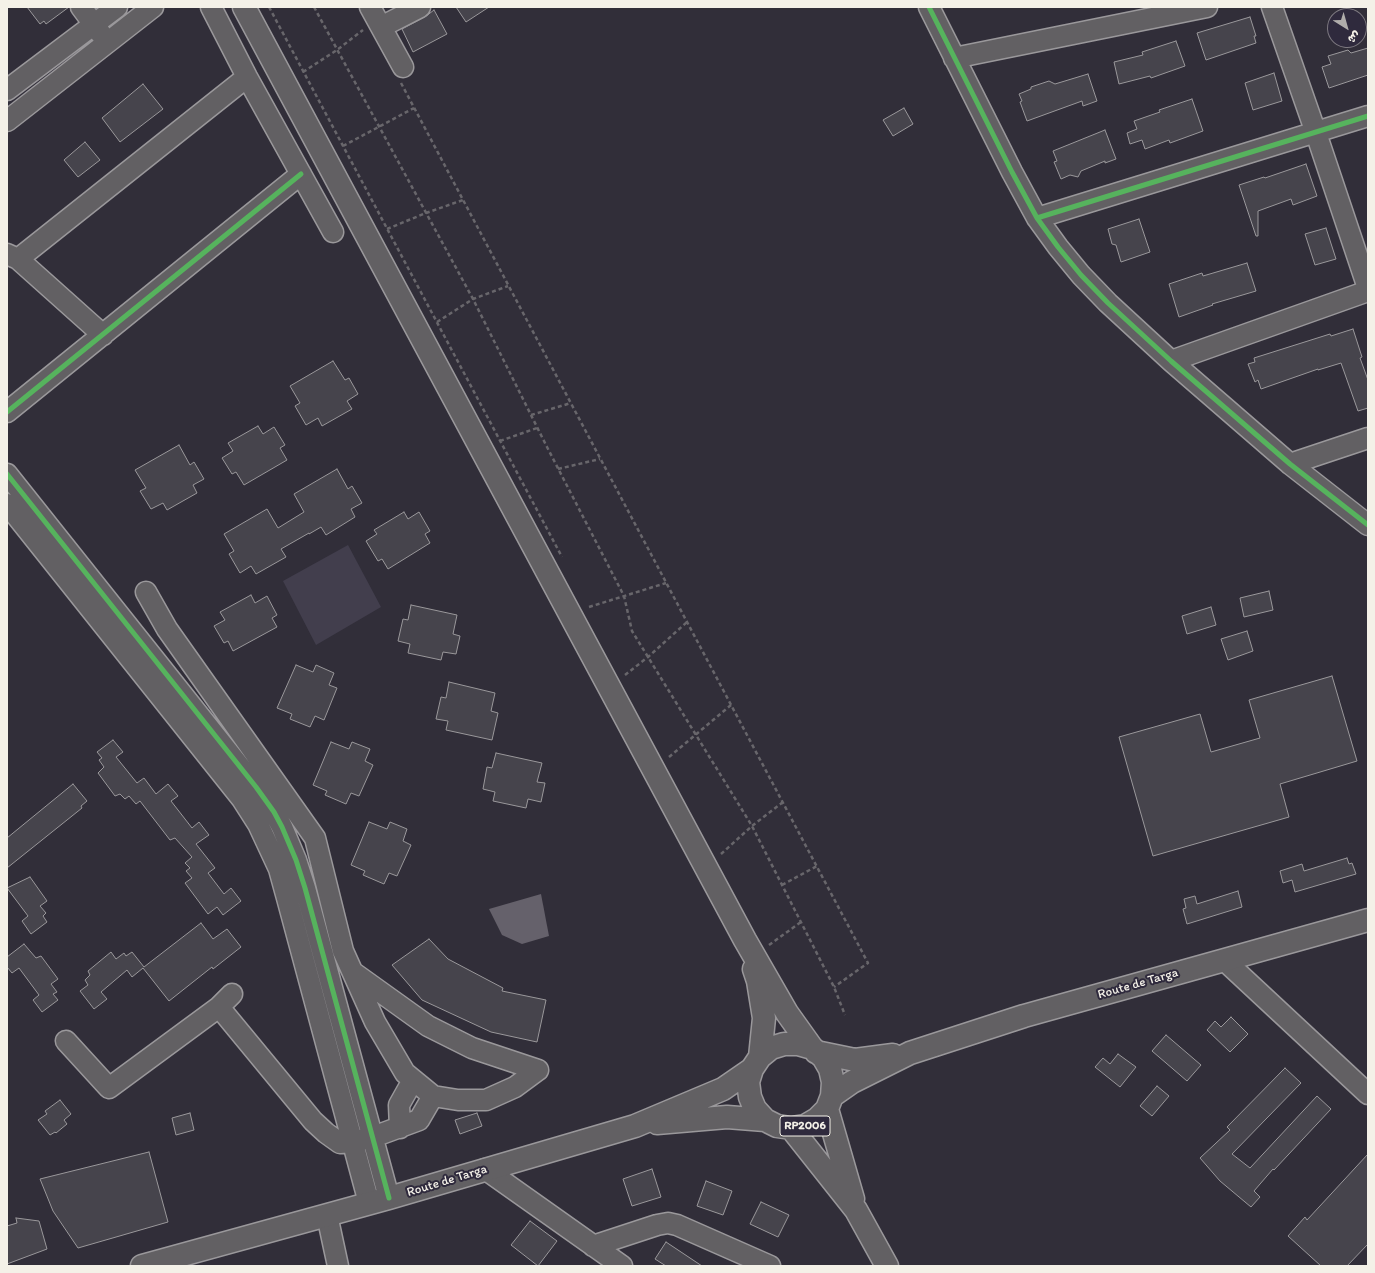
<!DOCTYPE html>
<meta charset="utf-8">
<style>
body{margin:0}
#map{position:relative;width:1375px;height:1273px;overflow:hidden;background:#312e39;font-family:Itim,"Playpen Sans Arabic",sans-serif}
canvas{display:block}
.frame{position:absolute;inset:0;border:8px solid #f4f1e8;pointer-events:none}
.north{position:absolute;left:1327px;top:8px;width:40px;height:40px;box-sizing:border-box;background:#2f2a3d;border:1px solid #7e7a81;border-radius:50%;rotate:143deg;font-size:11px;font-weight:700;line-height:16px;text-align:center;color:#f4f1e8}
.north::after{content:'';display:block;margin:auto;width:14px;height:18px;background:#b0adab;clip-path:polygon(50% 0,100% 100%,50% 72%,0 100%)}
</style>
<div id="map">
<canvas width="1375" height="1273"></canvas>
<div class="frame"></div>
<div class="north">ش</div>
</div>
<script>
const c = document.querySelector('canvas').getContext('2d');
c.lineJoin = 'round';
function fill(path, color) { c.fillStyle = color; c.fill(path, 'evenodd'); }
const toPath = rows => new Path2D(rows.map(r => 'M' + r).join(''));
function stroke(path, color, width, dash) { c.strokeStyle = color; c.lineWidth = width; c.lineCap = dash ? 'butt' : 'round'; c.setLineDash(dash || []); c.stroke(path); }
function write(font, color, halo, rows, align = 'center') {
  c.font = font + ' Itim,sans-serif'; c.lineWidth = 4; c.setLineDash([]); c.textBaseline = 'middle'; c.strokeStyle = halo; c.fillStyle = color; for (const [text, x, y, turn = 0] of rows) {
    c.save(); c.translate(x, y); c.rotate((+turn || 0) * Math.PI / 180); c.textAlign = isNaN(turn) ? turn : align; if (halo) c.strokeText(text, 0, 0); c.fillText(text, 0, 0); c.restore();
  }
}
fill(toPath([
 [348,545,381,607,316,645,283,581]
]), '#423e4d');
fill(toPath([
 [541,894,549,936,522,944,502,935,489,909]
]), '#65616b');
const building = toPath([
 [27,7,69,7,46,24,44,21,40,24,27,7],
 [456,7,489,7,466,22,456,7],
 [434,10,447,34,413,52,402,29,425,17,434,10],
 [1250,17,1256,36,1254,36,1256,43,1206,60,1197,33,1250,17],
 [1176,41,1185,66,1151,78,1150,76,1119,84,1114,62,1143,55,1142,52,1176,41],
 [1368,48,1368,75,1329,88,1322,67,1331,64,1328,56,1348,50,1351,53,1368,48],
 [1274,73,1282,101,1253,110,1245,83,1274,73],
 [1088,74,1097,101,1083,106,1082,101,1027,121,1020,102,1022,101,1019,94,1031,89,1031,87,1049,81,1055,84,1088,74],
 [143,84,163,109,120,142,102,118,143,84],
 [1192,99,1203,131,1170,143,1169,140,1145,149,1142,140,1130,144,1127,133,1137,129,1134,121,1160,112,1159,110,1192,99],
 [904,108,913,124,893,136,883,120,904,108],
 [1105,130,1116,159,1105,163,1105,161,1081,171,1078,177,1070,175,1061,179,1054,162,1057,161,1053,151,1105,130],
 [85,142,100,160,78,177,64,160,85,142],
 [1306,164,1317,196,1293,205,1291,199,1258,211,1258,236,1256,236,1239,185,1264,177,1265,178,1306,164],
 [1139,219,1150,252,1121,262,1116,245,1112,244,1108,229,1139,219],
 [1326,228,1336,259,1315,265,1305,234,1326,228],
 [1247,263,1256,291,1212,304,1213,305,1179,317,1169,284,1202,273,1203,276,1247,263],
 [1353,329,1362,357,1360,358,1368,380,1368,408,1358,411,1341,363,1318,370,1318,369,1261,389,1258,380,1255,382,1248,364,1255,362,1254,358,1330,334,1331,336,1353,329],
 [333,361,345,380,349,378,358,394,347,401,352,409,322,426,318,418,306,425,295,406,300,403,290,386,333,361],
 [258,426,263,434,274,427,285,445,280,448,287,460,244,485,236,472,232,474,222,458,233,451,228,443,258,426],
 [179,445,190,465,194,462,204,479,193,485,197,493,167,510,163,503,151,509,140,491,146,488,135,470,179,445],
 [337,469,348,489,352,486,362,503,351,509,355,517,326,535,321,527,309,534,309,533,281,549,286,557,256,574,251,566,240,573,229,554,234,551,224,534,267,509,278,528,304,512,294,494,337,469],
 [404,512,408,519,419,512,430,531,425,534,430,543,388,569,382,559,378,561,366,541,377,534,374,530,404,512],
 [1269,591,1273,610,1244,617,1240,598,1269,591],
 [251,595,255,603,267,596,277,615,272,618,277,627,233,651,228,641,224,643,214,626,225,620,220,612,251,595],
 [411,605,457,615,453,634,460,636,456,654,443,652,441,660,408,653,410,644,398,641,403,619,408,620,411,605],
 [1211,607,1216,625,1187,634,1182,616,1211,607],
 [1247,631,1253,651,1228,660,1221,639,1247,631],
 [296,665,313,672,316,665,334,673,329,685,337,688,324,720,315,716,310,727,290,719,292,714,277,708,296,665],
 [1332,676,1357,761,1280,784,1289,817,1153,856,1119,737,1200,714,1211,752,1260,738,1249,700,1332,676],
 [449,682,495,693,491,711,498,713,492,740,446,730,448,721,436,719,441,697,446,698,449,682],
 [113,740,123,752,116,757,137,783,144,778,156,794,168,784,178,796,171,801,192,828,199,822,209,835,196,844,215,868,208,873,224,894,231,888,241,901,223,915,217,907,208,914,185,883,192,878,186,871,190,868,185,863,192,857,175,838,170,840,140,801,136,804,129,796,125,799,120,794,115,796,98,773,104,767,99,760,102,758,97,752,113,740],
 [331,742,349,749,352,742,370,749,365,761,373,765,359,796,351,793,346,804,325,795,327,791,313,785,331,742],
 [496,753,542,763,537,782,545,783,541,802,528,799,526,808,493,801,495,792,483,789,487,767,492,768,496,753],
 [73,784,87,801,81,806,82,808,7,868,7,838,73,784],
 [369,822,387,829,390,822,407,829,403,841,411,845,397,876,389,873,384,884,363,875,365,871,351,865,369,822],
 [1347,858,1349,864,1352,863,1356,874,1295,892,1292,880,1283,883,1280,871,1302,864,1304,871,1347,858],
 [30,877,47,901,40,906,46,913,43,916,47,922,31,934,22,921,28,916,7,888,30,877],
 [1238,891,1242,907,1187,924,1183,909,1186,908,1184,899,1195,896,1197,904,1238,891],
 [201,923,213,939,227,929,241,947,213,969,212,967,169,1001,143,968,132,977,127,970,101,992,107,999,94,1009,80,991,88,985,85,980,90,975,88,971,111,952,116,959,124,953,126,956,132,952,144,967,201,923],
 [429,939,448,959,503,988,502,991,546,1000,537,1042,491,1032,422,1000,392,965,429,939],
 [24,944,36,958,41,956,58,979,51,984,57,992,53,994,58,1000,42,1012,33,1000,39,995,19,968,12,973,7,967,7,957,24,944],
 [1231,1017,1248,1034,1230,1052,1207,1030,1215,1021,1221,1027,1231,1017],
 [1166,1035,1201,1065,1187,1081,1152,1051,1166,1035],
 [1118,1054,1136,1067,1120,1087,1095,1067,1103,1058,1110,1064,1118,1054],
 [1285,1068,1301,1083,1232,1154,1250,1168,1317,1096,1331,1109,1274,1170,1273,1169,1254,1191,1260,1197,1251,1207,1220,1181,1200,1158,1230,1130,1227,1127,1285,1068],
 [1157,1086,1169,1096,1152,1116,1140,1106,1157,1086],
 [60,1100,71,1114,64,1120,67,1124,56,1133,55,1132,50,1135,38,1120,47,1114,45,1111,60,1100],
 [190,1113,194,1130,176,1135,172,1118,190,1113],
 [477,1113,482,1126,460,1134,455,1120,477,1113],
 [149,1152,168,1222,78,1248,53,1211,40,1179,149,1152],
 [1368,1154,1368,1244,1347,1266,1321,1266,1288,1236,1305,1217,1307,1220,1368,1154],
 [652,1169,661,1197,632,1206,623,1179,652,1169],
 [706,1181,732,1191,723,1215,697,1206,706,1181],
 [761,1202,789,1215,778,1237,750,1224,761,1202],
 [16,1218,39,1221,47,1249,7,1264,7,1226,17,1223,16,1218],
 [530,1221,557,1241,538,1266,511,1245,530,1221],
 [666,1242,702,1266,666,1266,655,1259,666,1242]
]);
fill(building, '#46444c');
stroke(building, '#9a989b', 1);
const minor = toPath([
 [81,7,101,34],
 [211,7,247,77,333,232],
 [370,7,403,67],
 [929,7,1012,172,1037,218,1058,247,1081,275,1108,303,1171,361,1290,464,1368,525],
 [1272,7,1316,133,1368,288],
 [381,27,420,7],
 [954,58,1207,7],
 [7,90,117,7],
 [7,121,153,7],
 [1037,218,1368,116],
 [7,254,18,259,103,335],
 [18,259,247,77],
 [1171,361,1368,291],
 [7,412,301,174],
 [1290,464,1368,438],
 [7,474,256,787,274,812,282,827,296,860,305,888,389,1198],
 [7,504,242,799,258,824,279,869,287,898,369,1203],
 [146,592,167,629,315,838,343,951,375,1022,405,1073,433,1096,458,1100,486,1100,515,1087,538,1070],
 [1224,960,1368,1094],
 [354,973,428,1026,472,1048,538,1070],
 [219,1007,313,1121,326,1133,340,1143,353,1142,373,1137,419,1120,433,1096],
 [66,1041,109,1088,219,1007,232,994],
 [400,1128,399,1105,413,1080],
 [485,1169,622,1266],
 [327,1215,338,1266],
 [593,1246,657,1225,668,1223,677,1225,770,1266]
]);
const major = toPath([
 [244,7,745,940,787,1013,812,1048,823,1057,830,1069,833,1082,832,1096,827,1109,817,1119,805,1126,791,1128,777,1126,765,1120,755,1109,750,1097,748,1082,752,1069,760,1057,771,1048,784,1044,798,1044,812,1048],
 [754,969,758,981,764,1018,760,1057],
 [816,1052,855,1060,893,1055],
 [832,1096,852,1082,910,1053,1024,1016,1368,920],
 [827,1109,853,1199],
 [657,1123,727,1117,765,1120],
 [791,1128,856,1210,887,1266],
 [142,1266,389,1198,635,1126,723,1089,752,1069]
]);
stroke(minor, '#9a989b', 23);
stroke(major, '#9a989b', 25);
stroke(toPath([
 [269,7,562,557],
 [314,7,473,299,547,447,624,596,632,631,752,826,834,987,845,1015],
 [303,72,337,50,363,30],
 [401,83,868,963,834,987],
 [343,146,414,108],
 [387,229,426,213,463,200],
 [437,322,473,299,508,286],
 [531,415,571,403],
 [500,441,537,428],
 [558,469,600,459],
 [589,607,666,583],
 [625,675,648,657,687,622],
 [669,757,731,705],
 [721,854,752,826,783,802],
 [782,885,817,866],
 [769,945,801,922]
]), '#68666b', 2.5, [4, 3]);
stroke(minor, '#626063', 20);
stroke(major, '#626063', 22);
stroke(toPath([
 [929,7,1012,172,1037,218,1058,247,1081,275,1108,303,1171,361,1290,464,1368,525],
 [1037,218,1368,116],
 [7,412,301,174],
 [7,474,256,787,274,812,282,827,296,860,305,888,389,1198]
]), '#56b35d', 5);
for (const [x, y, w] of [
 [805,1126,50]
]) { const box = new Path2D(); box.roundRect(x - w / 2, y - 10, w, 20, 3); c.fillStyle = '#2f2a3d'; c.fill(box); stroke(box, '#f4f1e8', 1); }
write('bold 12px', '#f4f1e8', null, [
 ["RP2006",805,1126]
]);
write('13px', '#f4f1e8', '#2f2a3d', [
 ["Route de Targa",1138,984,-16],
 ["Route de Targa",447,1181,-17]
]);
</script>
